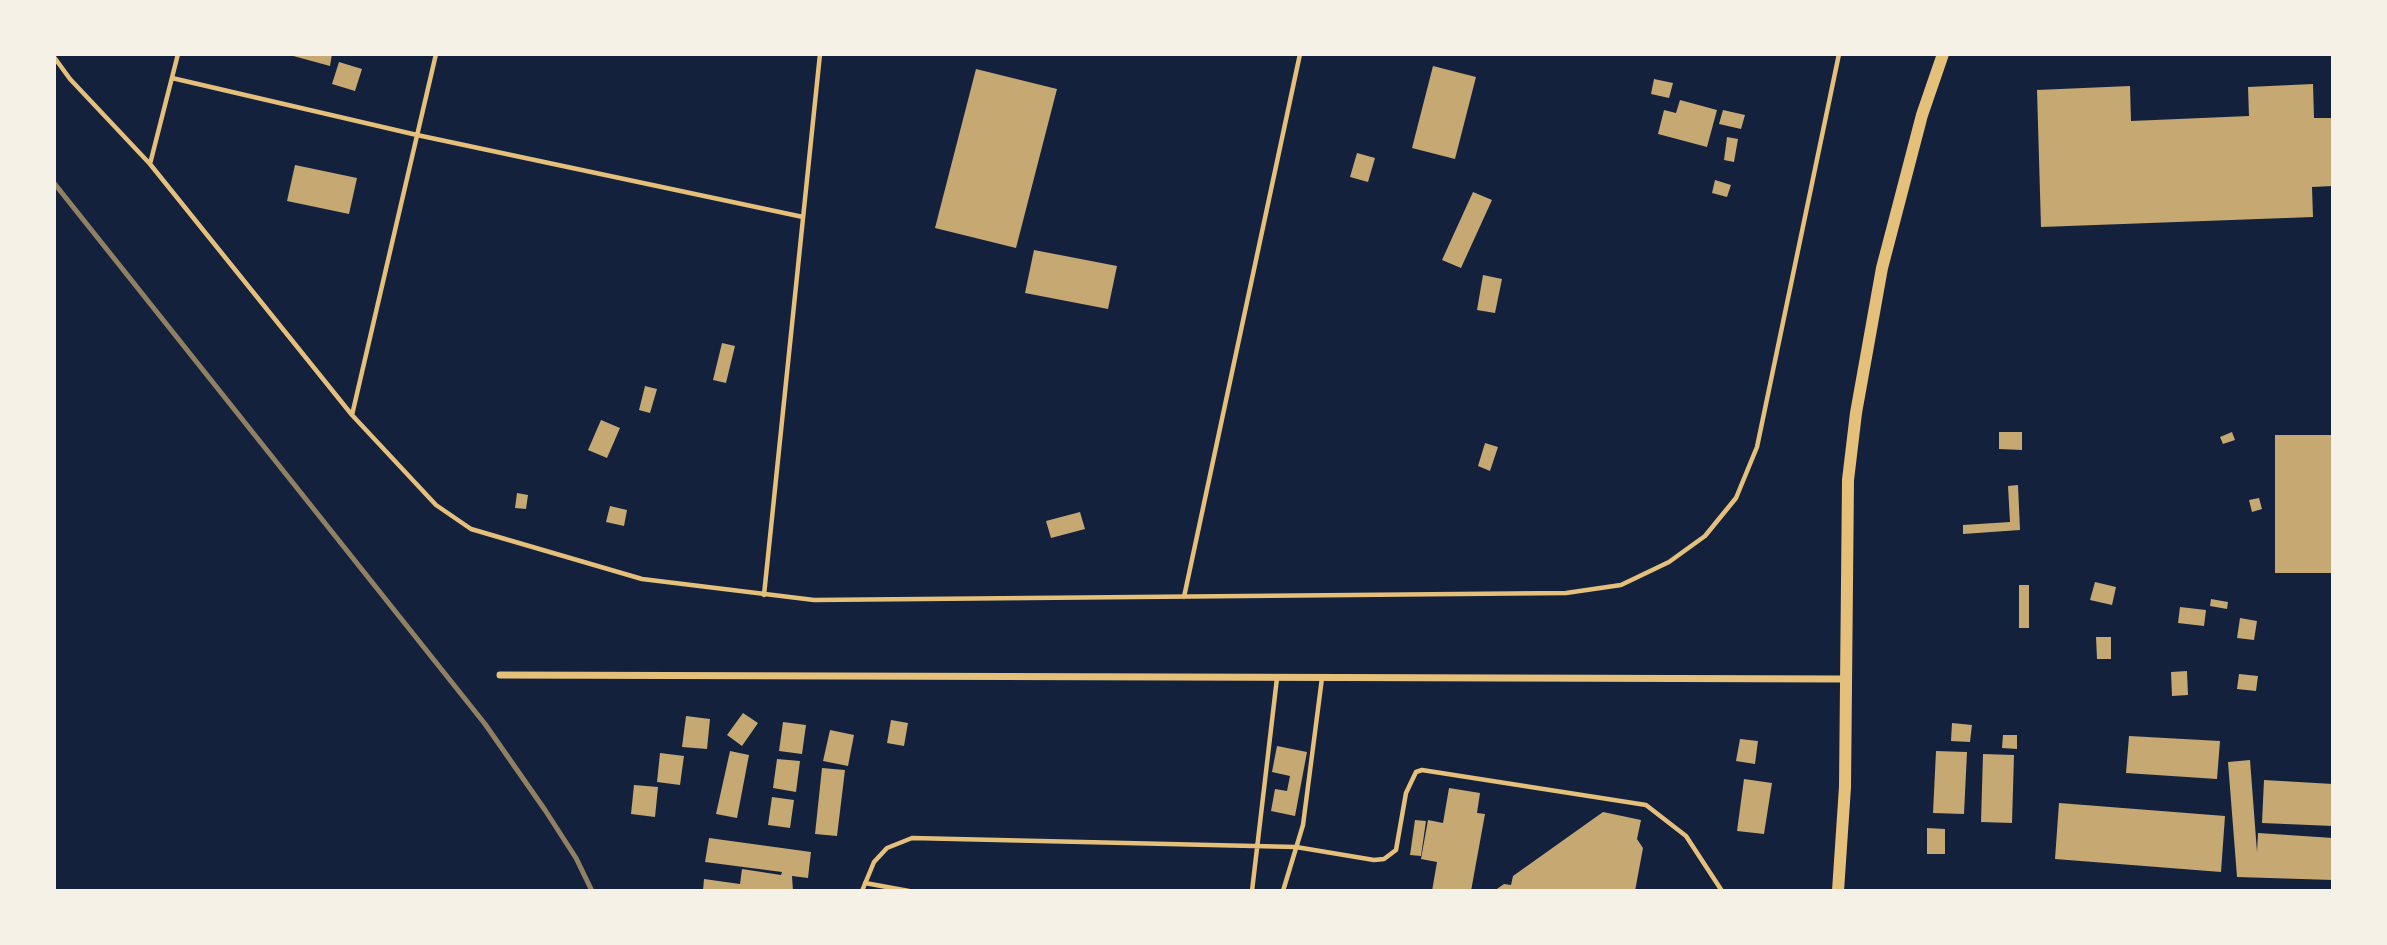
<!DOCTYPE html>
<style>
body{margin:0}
#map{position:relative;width:2387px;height:945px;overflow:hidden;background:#14213d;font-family:Karla,sans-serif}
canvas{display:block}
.frame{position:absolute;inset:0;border:56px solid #f6f1e7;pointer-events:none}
</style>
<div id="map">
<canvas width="2387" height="945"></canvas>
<div class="frame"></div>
</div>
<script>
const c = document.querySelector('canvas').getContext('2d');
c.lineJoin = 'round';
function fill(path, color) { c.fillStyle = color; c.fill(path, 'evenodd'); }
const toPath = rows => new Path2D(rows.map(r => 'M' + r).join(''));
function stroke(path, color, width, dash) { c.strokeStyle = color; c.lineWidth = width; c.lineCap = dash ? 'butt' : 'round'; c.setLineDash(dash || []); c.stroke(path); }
fill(toPath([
 [286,54,332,54,330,66],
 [339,62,362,69,355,91,332,84],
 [1433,66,1476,77,1455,159,1412,148],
 [976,69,1057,89,1016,248,935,228],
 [1654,79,1673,83,1669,98,1651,94],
 [2313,84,2314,118,2333,118,2333,186,2312,187,2313,217,2041,227,2037,90,2130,86,2131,121,2249,116,2248,87],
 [1680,100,1717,110,1707,147,1658,134,1664,110,1676,113],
 [1723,110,1745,115,1741,129,1719,124],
 [1727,137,1738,139,1734,162,1724,160],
 [1357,153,1375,158,1368,182,1350,177],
 [295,165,357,178,349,214,287,201],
 [1715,180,1731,185,1727,197,1712,193],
 [1473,192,1492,200,1461,268,1442,260],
 [1034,250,1117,266,1108,309,1025,293],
 [1483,275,1502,279,1495,313,1477,310],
 [722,343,735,346,726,383,713,380],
 [645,386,657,389,650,413,639,410],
 [601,420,620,428,607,458,588,450],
 [1999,432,2022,432,2022,450,1999,449],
 [2232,432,2235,440,2223,444,2220,437],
 [2275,435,2333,435,2333,573,2275,573],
 [1485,443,1498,447,1490,471,1478,466],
 [2018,485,2020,530,1963,534,1963,525,2010,522,2008,486],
 [517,493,528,495,526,509,515,508],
 [2259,498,2262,509,2252,512,2249,500],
 [610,506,627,510,624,526,606,522],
 [1080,512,1085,529,1051,538,1046,521],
 [2095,582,2116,587,2112,605,2090,600],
 [2019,585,2029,585,2029,628,2019,628],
 [2211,599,2228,602,2227,609,2210,606],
 [2180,607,2206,610,2204,626,2178,623],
 [2240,618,2257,621,2254,640,2237,638],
 [2096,637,2111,637,2111,659,2097,659],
 [2187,671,2188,695,2172,696,2171,672],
 [2239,674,2258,676,2256,691,2237,689],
 [743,713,758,723,742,746,727,735],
 [686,716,710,719,707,749,682,747],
 [891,720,908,723,904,746,887,743],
 [783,722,806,725,802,754,779,751],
 [1952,723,1972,725,1970,742,1951,741],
 [830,730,854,735,848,766,823,761],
 [2003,735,2017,735,2017,749,2002,748],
 [2129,736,2220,741,2217,779,2126,773],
 [1740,739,1758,741,1755,764,1736,761],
 [1277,746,1307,752,1295,816,1271,811,1275,789,1287,791,1290,776,1272,772],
 [730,751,749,755,737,818,716,814],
 [1936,751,1967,752,1964,814,1933,813],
 [660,753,684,756,680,785,657,782],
 [1983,754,2014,755,2012,823,1981,822],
 [777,759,800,761,796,792,773,788],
 [2250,760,2257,852,2258,833,2333,838,2333,880,2237,877,2228,762],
 [822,768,845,770,837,836,815,834],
 [1744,779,1772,783,1764,834,1737,831],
 [2264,780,2333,784,2333,826,2262,823],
 [634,785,658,787,655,817,631,814],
 [1449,788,1480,793,1477,813,1485,814,1471,891,1432,891,1437,862,1421,859,1428,820,1443,823],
 [772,797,794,800,790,828,768,825],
 [2059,803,2225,816,2221,872,2055,859],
 [1603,812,1641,820,1637,839,1643,848,1635,891,1494,891,1504,884,1511,885,1513,876],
 [1415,820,1426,821,1421,856,1410,855],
 [1927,828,1945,829,1945,854,1927,854],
 [709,838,811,852,808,878,792,876,793,891,703,891,704,879,740,884,742,869,781,875,782,872,705,862]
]), '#c6a872');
stroke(toPath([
 [54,57,70,79,150,164,352,415,436,505,471,529,642,579,814,600,1566,593,1621,585,1669,562,1705,536,1736,498,1757,447,1839,54],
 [172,78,417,135,803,217],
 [150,164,178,54],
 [352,415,436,54],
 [764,595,820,54],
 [1184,597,1300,54],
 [865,883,909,891],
 [862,891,874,862,887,848,912,838,1296,847,1374,860,1384,859,1396,850,1406,793,1416,772,1422,770,1646,805,1686,836,1722,891],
 [1252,891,1277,678],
 [1283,891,1303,825,1322,678]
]), '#e5c07b', 4.5);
stroke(toPath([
 [500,675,1844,679]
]), '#e5c07b', 7);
stroke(toPath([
 [1838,891,1845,787,1848,480,1856,413,1882,268,1922,115,1943,54]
]), '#e5c07b', 12);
stroke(toPath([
 [54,183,485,724,545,810,576,858,592,891]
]), '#918062', 5);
</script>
